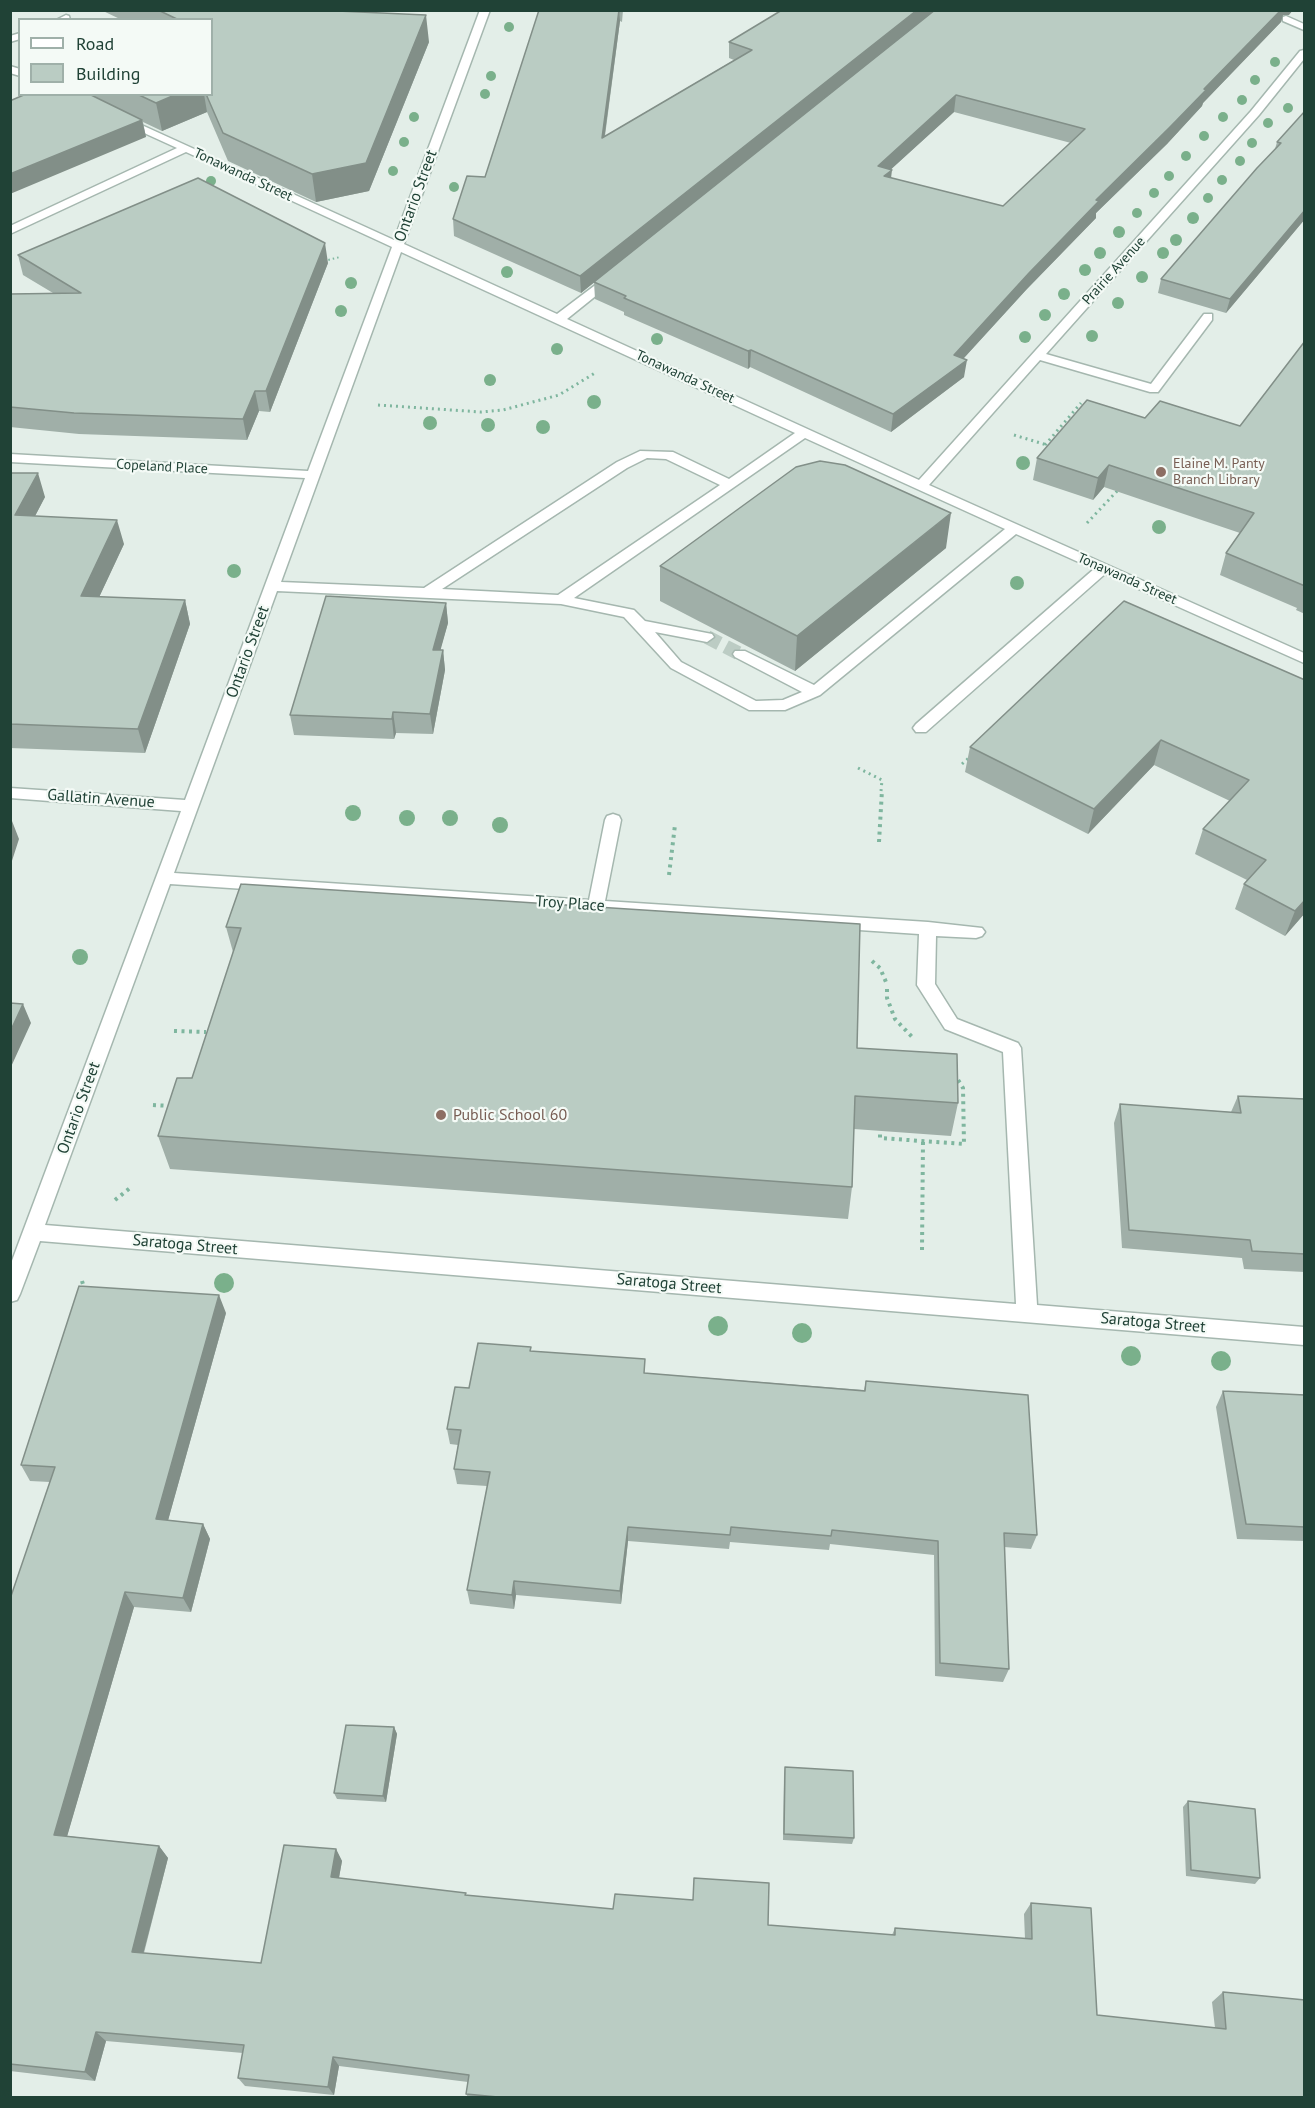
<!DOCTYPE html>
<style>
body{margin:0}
#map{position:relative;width:1315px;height:2108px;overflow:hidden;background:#e3eee8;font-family:"PT Sans",sans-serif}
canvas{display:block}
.frame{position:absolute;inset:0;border:12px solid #204236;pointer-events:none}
.legend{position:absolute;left:18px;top:18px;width:195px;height:78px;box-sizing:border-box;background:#f4faf6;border:2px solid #9fb0a9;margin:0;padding:8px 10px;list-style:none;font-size:18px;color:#204236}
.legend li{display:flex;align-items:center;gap:12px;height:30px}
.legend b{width:30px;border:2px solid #9fb0a9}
</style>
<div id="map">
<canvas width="1315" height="2108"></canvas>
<div class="frame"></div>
<ul class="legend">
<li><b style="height:8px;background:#fff"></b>Road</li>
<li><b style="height:16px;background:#baccc3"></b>Building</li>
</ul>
</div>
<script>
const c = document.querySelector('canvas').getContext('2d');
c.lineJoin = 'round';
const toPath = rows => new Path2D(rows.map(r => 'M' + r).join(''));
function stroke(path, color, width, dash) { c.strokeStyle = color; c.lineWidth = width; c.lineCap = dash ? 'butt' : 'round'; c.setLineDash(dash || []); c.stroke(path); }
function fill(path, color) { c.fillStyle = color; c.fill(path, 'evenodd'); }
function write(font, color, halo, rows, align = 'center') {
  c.font = font + ' "PT Sans",sans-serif'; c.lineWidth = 4.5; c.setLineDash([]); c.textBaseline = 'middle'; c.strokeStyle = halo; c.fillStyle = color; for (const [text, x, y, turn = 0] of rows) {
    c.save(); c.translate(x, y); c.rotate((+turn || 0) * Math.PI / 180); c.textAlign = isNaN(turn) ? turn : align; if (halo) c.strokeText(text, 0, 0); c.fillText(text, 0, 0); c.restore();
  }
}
stroke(toPath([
 [707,637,740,654]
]), '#bcccc4', 14, [14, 7]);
const minor = toPath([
 [480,10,490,10,404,244,557,314,610,274,618,274,618,278,567,319,919,480,1251,111,1300,51,1304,50,1304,59,1259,115,1046,354,1151,384,1204,314,1212,314,1212,320,1158,392,1150,392,1040,360,929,485,1304,653,1304,663,1105,574,926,732,916,732,913,728,916,724,1094,569,1016,534,820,695,785,710,749,710,671,668,624,617,561,604,277,591,174,873,589,900,605,820,607,816,613,814,619,816,621,820,605,901,928,922,982,928,985,932,982,936,976,938,936,936,935,984,957,1019,1018,1043,1021,1048,1037,1305,1304,1327,1304,1345,40,1241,20,1294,17,1300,10,1302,10,1266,181,811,10,798,10,788,185,800,305,478,10,462,10,454,308,471,392,247,186,152,10,234,10,226,177,148,120,122,119,120,124,117,394,240,480,10],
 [401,252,795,433,729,479,673,452,640,451,617,462,424,588,281,582,401,252],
 [805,438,1005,529,814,685,745,651,735,651,733,654,735,657,802,692,783,700,756,701,681,662,655,632,707,642,714,637,712,634,645,621,634,610,574,598,805,438],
 [647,458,666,459,720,485,558,595,442,589,627,468,647,458],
 [170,884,919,934,917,985,945,1029,1003,1052,1016,1304,45,1225,170,884],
 [66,15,69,16,70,20,56,20,66,15],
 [1286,16,1304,24,1304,30,1283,21,1283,17,1286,16],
 [20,33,20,39,10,42,10,36,20,33],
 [10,66,20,69,20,76,10,73,10,66]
]);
stroke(minor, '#a5b7af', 3);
stroke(toPath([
 [324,261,340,257]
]), '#7fb69f', 2, [1.5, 3]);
stroke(toPath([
 [378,405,481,412,503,410,559,395,595,373],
 [1014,435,1047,445],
 [1045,445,1081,403],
 [1087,523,1119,489],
 [962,764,971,756],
 [858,768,882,780,881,791]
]), '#7fb69f', 3, [2, 4]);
stroke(toPath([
 [879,842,882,790],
 [669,875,675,825],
 [872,961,880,968,886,982],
 [887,989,887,998,895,1019,914,1039],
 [174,1031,206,1032],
 [153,1105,170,1106],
 [880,1127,880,1138,964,1144,963,1088,955,1075],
 [115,1200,130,1188],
 [922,1250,923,1141],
 [82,1281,85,1291]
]), '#7fb69f', 4, [3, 4.5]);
fill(minor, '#fff');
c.fillStyle = '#7ab08b';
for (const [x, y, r] of [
 [509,27,5],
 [1275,62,5],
 [491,76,5],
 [1255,80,5],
 [485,94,5],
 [1242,100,5],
 [1288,108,5],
 [414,117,5],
 [1223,117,5],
 [1268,123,5],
 [1204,136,5],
 [404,142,5],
 [1252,143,5],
 [1186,156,5],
 [1240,161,5],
 [393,171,5],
 [1169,176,5],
 [1222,180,5],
 [211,181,5],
 [454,187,5],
 [1154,193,5],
 [1208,198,5],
 [1137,213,5],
 [1193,218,6],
 [1119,232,6],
 [1176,240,6],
 [1100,253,6],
 [1163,253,6],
 [1085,270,6],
 [507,272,6],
 [1142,277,6],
 [351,283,6],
 [1064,294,6],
 [1118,303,6],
 [341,311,6],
 [1045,315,6],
 [1092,336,6],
 [1025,337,6],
 [657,339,6],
 [557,349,6],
 [490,380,6],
 [594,402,7],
 [430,423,7],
 [488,425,7],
 [543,427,7],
 [1023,463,7],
 [1159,527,7],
 [234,571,7],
 [1017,583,7],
 [353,813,8],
 [407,818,8],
 [450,818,8],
 [500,825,8],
 [80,957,8],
 [224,1283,10],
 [718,1326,10],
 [802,1333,10],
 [1131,1356,10],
 [1221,1361,10]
]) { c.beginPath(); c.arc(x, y, r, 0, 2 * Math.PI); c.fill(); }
fill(toPath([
 [101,10,315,10,429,42,369,191,316,202,228,161,207,112,162,131,143,122,146,137,12,100,26,94,212,94,212,20,122,20],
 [539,10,623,10,622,22,620,21,605,136,734,60,729,58,729,42,935,10,1289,15,1283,15,1281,22,1203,103,1202,106,1167,144,1096,213,1096,218,1026,290,963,359,964,377,891,432,750,367,748,369,624,315,624,312,595,299,594,282,581,293,454,236,453,219,485,177],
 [954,112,1071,143,1003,206,891,178,890,170],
 [1305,111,1305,219,1226,313,1158,293,1161,279,1275,149,1277,142],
 [18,255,328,263,270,412,259,411,247,440,79,434,10,427,10,294,53,293,23,275],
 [1305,341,1305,614,1296,610,1297,608,1220,575,1226,553,1240,533,1104,487,1093,500,1033,480,1037,458,1145,418,1240,426],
 [10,473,45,497,35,516,124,544,99,597,185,600,190,624,145,753,10,748],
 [946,548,795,671,660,601,660,566],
 [446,603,448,623,440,650,443,650,445,670,433,734,396,733,394,739,294,735,290,715],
 [1305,680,1305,913,1285,936,1235,909,1244,884,1247,880,1195,854,1203,829,1230,801,1154,765,1088,834,965,772,970,747],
 [241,884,857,1048,958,1103,951,1136,854,1129,852,1187,848,1219,170,1169,158,1136,192,1078,233,952,226,927],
 [1238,1096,1305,1099,1305,1272,1244,1269,1242,1258,1122,1248,1114,1123,1120,1104,1231,1112],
 [226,1313,168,1520,203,1524,210,1539,191,1612,134,1607,67,1836,159,1846,168,1858,144,1953,261,1963,336,1849,342,1861,339,1878,466,1895,768,1925,892,1935,895,1928,1025,1939,1024,1914,1031,1903,1097,2015,1215,2028,1212,2002,1223,1992,1305,2097,468,2097,466,2094,468,2082,339,2066,334,2095,245,2086,238,2078,243,2053,106,2041,95,2081,10,2071,10,1599,50,1482,30,1481,21,1465],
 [531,1347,531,1351,646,1373,864,1390,866,1381,1037,1535,1031,1549,1004,1547,1009,1669,1003,1682,935,1676,934,1555,830,1544,829,1550,730,1542,729,1549,628,1541,621,1604,516,1595,514,1609,470,1604,467,1590,487,1486,457,1484,454,1469,458,1445,450,1444,447,1429,469,1388],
 [1223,1391,1305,1395,1305,1541,1237,1539,1216,1407],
 [394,1727,397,1734,386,1802,337,1799,334,1793],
 [785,1767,854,1838,852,1844,783,1840,784,1774],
 [1188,1801,1260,1878,1255,1884,1186,1876,1183,1807]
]), '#a0afa8');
fill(toPath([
 [619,10,620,21,602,155,602,138],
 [917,10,935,10,581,293,580,276],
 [1281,10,1293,10,1289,15,1283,15,1281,22,1203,103,1202,106,1167,144,1096,213,1096,218,1026,290,953,370,967,360,964,377,891,432,893,414,954,355,1096,200],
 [426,15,429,42,369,191,316,202,312,174],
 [177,94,204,94,207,112,162,131,156,103],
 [956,95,954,112,876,183,878,166],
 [142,120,146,137,10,194,10,174],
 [892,170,890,187,884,176],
 [1305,210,1305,219,1226,313,1230,299],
 [325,243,328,263,270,412,266,391],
 [751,350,750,367,748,369,748,351],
 [255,391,259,411,247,440,243,419],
 [1109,465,1104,487,1093,500,1098,478],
 [38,473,45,497,23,539,15,515],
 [951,513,946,548,795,671,797,636],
 [117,520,124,544,88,621,81,596],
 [185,600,190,624,145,753,138,729],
 [446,603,448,623,435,670,433,650],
 [443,650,445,670,433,734,430,714],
 [393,712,396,733,394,739,392,719],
 [1161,740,1154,765,1088,834,1094,809],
 [12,821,19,839,10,867,10,827],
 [1305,900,1305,913,1285,936,1295,911],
 [23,1004,31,1023,10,1069,10,1032],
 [219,1295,226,1313,164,1535,156,1519],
 [203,1524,210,1539,191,1612,183,1598],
 [628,1527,628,1541,621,1604,620,1591],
 [514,1581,516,1595,514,1609,512,1595],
 [125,1592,134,1607,64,1847,54,1835],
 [394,1727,397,1734,386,1802,383,1796],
 [159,1846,168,1858,141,1962,132,1952],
 [336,1849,342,1861,337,1888,331,1877],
 [96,2032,106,2041,95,2081,85,2072],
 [333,2057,339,2066,334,2095,328,2087]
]), '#828f88');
const building = toPath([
 [158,10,315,10,426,15,366,163,312,174,223,133,206,94,212,94,212,20,179,20,158,10],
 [539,10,619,10,602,138,752,50,729,42,782,10,917,10,580,276,453,219,467,176,485,177,539,10],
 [935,10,1281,10,1204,89,1206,90,1170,127,1096,200,1099,201,1029,273,954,355,967,360,893,414,751,350,748,351,624,298,626,296,594,282,935,10],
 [956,95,1085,129,1003,206,884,176,892,170,878,166,956,95],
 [26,94,89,94,142,120,10,174,10,99,12,100,26,94],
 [137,94,177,94,156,103,137,94],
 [1305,111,1305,210,1230,299,1161,279,1257,168,1281,143,1277,142,1305,111],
 [198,178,325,243,266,391,255,391,243,419,74,413,10,407,10,294,81,293,18,255,198,178],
 [1305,341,1305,586,1226,553,1254,513,1109,465,1098,478,1037,458,1087,400,1145,418,1160,401,1240,426,1305,341],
 [820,461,845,465,951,513,797,636,660,566,796,467,820,461],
 [10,473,38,473,15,515,117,520,81,596,185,600,138,729,10,724,10,473],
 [326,596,446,603,433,650,443,650,430,714,393,712,392,719,290,715,326,596],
 [1124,601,1305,680,1305,900,1295,911,1244,884,1266,860,1203,829,1249,780,1161,740,1094,809,970,747,1124,601],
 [241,884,860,924,857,1048,957,1054,958,1103,855,1096,852,1187,158,1136,177,1078,192,1078,241,928,226,927,241,884],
 [10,1003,23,1004,10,1032,10,1003],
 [1238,1096,1305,1099,1305,1254,1252,1251,1250,1240,1129,1230,1120,1104,1241,1113,1238,1096],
 [79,1286,219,1295,156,1519,203,1524,183,1598,125,1592,54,1835,159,1846,132,1952,261,1963,284,1845,336,1849,331,1877,466,1893,465,1895,613,1909,615,1894,693,1900,694,1878,769,1883,768,1925,895,1935,895,1928,1032,1939,1031,1903,1091,1908,1097,2015,1226,2029,1223,1992,1305,2000,1305,2097,498,2097,466,2094,469,2075,333,2057,328,2087,238,2078,244,2045,96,2032,85,2072,10,2064,10,1599,55,1467,21,1465,79,1286],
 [478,1343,531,1347,530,1351,645,1359,644,1373,865,1391,866,1381,1028,1395,1037,1535,1004,1533,1009,1669,940,1663,938,1541,832,1530,831,1536,731,1527,730,1535,628,1527,620,1591,514,1581,512,1595,467,1590,490,1472,454,1469,461,1430,447,1429,455,1387,469,1388,478,1343],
 [1223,1391,1305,1395,1305,1527,1246,1524,1223,1391],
 [346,1725,394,1727,383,1796,334,1793,346,1725],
 [785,1767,853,1771,854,1838,784,1834,785,1767],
 [1188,1801,1255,1809,1260,1878,1191,1870,1188,1801]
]);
fill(building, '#baccc3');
stroke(building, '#828f88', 1.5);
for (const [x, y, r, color] of [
 [1161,472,6,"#8d6e63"],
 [441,1115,6,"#8d6e63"]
]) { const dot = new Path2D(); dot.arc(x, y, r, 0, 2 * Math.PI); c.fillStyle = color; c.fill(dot); stroke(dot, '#f4faf6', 2); }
write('14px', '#204236', '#f4faf6', [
 ["Tonawanda Street",243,175,25],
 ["Prairie Avenue",1114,271,-48],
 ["Tonawanda Street",685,377,25],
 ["Copeland Place",162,467,3],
 ["Tonawanda Street",1127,579,24]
]);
write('14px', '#785e54', '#f4faf6', [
 ["Elaine M. Panty",1173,464],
 ["Branch Library",1173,480]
], 'left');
write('16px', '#204236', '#f4faf6', [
 ["Ontario Street",416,196,-70],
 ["Ontario Street",248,652,-70],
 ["Gallatin Avenue",101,799,4],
 ["Troy Place",570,904,4],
 ["Ontario Street",79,1108,-70],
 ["Saratoga Street",185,1245,5],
 ["Saratoga Street",669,1284,5],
 ["Saratoga Street",1153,1323,5]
]);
write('16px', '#785e54', '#f4faf6', [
 ["Public School 60",453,1115]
], 'left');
</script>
